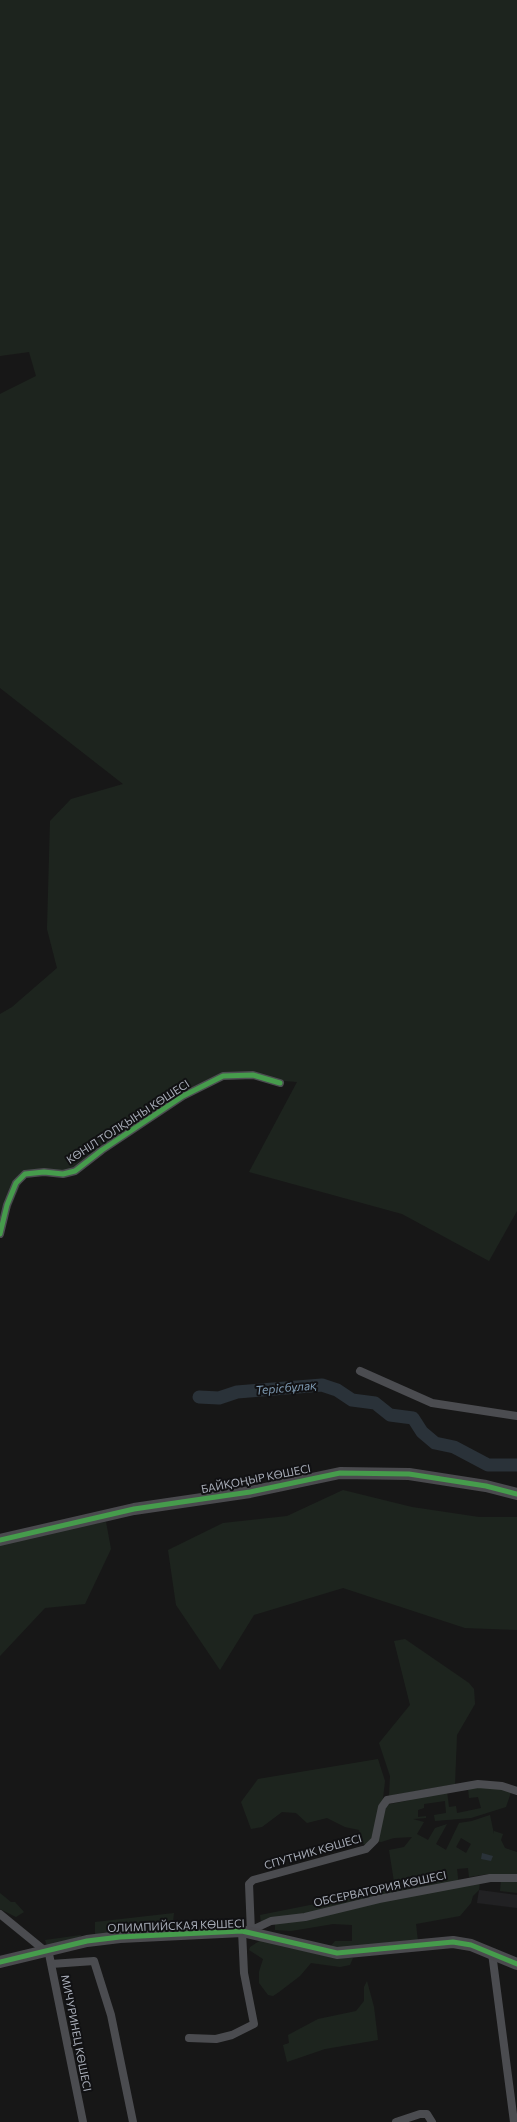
<!DOCTYPE html>
<meta charset="utf-8">
<style>
body{margin:0}
canvas{display:block;background:#171717}
</style>
<canvas width="517" height="2122"></canvas>
<script>
const c = document.querySelector('canvas').getContext('2d');
c.lineJoin = 'round';
function fill(path, color) { c.fillStyle = color; c.fill(path, 'evenodd'); }
const toPath = rows => new Path2D(rows.map(r => 'M' + r).join(''));
function stroke(path, color, width, dash) { c.strokeStyle = color; c.lineWidth = width; c.lineCap = dash ? 'butt' : 'round'; c.setLineDash(dash || []); c.stroke(path); }
function write(font, color, halo, rows, align = 'center') {
  c.font = font + ' Commissioner,sans-serif'; c.lineWidth = 4; c.setLineDash([]); c.textBaseline = 'middle'; c.strokeStyle = halo; c.fillStyle = color; for (const [text, x, y, turn = 0] of rows) {
    c.save(); c.translate(x, y); c.rotate((+turn || 0) * Math.PI / 180); c.textAlign = isNaN(turn) ? turn : align; if (halo) c.strokeText(text, 0, 0); c.fillText(text, 0, 0); c.restore();
  }
}
fill(toPath([
 [479,1890,517,1895,517,1908,477,1903]
]), '#212123');
fill(toPath([
 [0,0,517,0,517,1211,489,1261,402,1214,249,1172,297,1082,223,1076,63,1174,25,1174,0,1233,0,1014,12,1007,57,968,47,929,50,821,71,799,123,784,0,688,0,394,36,376,29,352,0,356],
 [343,1490,412,1507,479,1517,517,1517,517,1630,465,1628,343,1588,254,1615,220,1670,176,1605,168,1550,223,1523,287,1516],
 [106,1522,111,1549,85,1604,45,1608,0,1656,0,1536],
 [405,1639,469,1683,474,1689,475,1704,457,1735,455,1784,389,1796,390,1776,379,1743,410,1705,394,1641],
 [378,1759,385,1781,382,1807,370,1847,362,1843,359,1830,345,1827,327,1818,307,1823,296,1813,282,1812,262,1827,251,1829,241,1802,258,1779],
 [490,1786,511,1792,506,1807,471,1818,435,1821,434,1815,446,1813,445,1801,424,1804,424,1808,418,1810,418,1817,426,1816,426,1818,413,1819,424,1822,417,1834,428,1840,435,1828,447,1824,436,1844,446,1850,459,1823,472,1821,490,1815,494,1834,494,1831,503,1834,501,1840,505,1848,517,1852,517,1876,488,1874,469,1877,468,1868,457,1869,459,1887,480,1882,479,1890,473,1896,471,1903,460,1916,416,1924,418,1942,329,1948,335,1941,352,1941,352,1925,333,1924,291,1931,275,1930,275,1919,261,1923,260,1915,395,1888,389,1850,404,1847,412,1837,394,1838,381,1842,376,1841,386,1805,410,1800,414,1797,447,1791,449,1807,456,1806,457,1813,462,1812,481,1808,478,1797,469,1798,468,1788],
 [461,1838,471,1844,466,1853,456,1847],
 [501,1880,517,1881,517,1893,500,1891],
 [0,1893,11,1902,15,1902,24,1912,16,1917,0,1909],
 [174,1913,172,1930,95,1935,95,1922],
 [81,1935,78,1941,48,1949,45,1940],
 [261,1940,333,1958,353,1958,350,1965,340,1967,311,1963,300,1976,279,1992,273,1996,268,1995,259,1983,259,1972,263,1959,249,1950,250,1947],
 [367,1981,374,2007,378,2040,325,2049,287,2062,283,2045,289,2043,288,2035,318,2019,356,2011,364,2001,364,1987]
]), '#1d241e');
fill(toPath([
 [482,1853,493,1856,491,1861,481,1859]
]), '#2a3239');
stroke(toPath([
 [199,1397,219,1398,237,1392,322,1385,337,1390,352,1400,375,1403,390,1415,413,1418,422,1432,435,1443,454,1447,488,1465,517,1465]
]), '#2a3239', 13);
stroke(toPath([
 [0,1234,7,1205,16,1183,25,1174,44,1172,63,1174,75,1171,102,1150,183,1096,223,1076,253,1075,280,1083],
 [360,1371,432,1403,517,1416],
 [0,1914,44,1950],
 [251,1932,249,1884,253,1880,366,1849,375,1840,382,1807,387,1800,478,1784,502,1786,517,1791],
 [251,1932,256,1928,271,1921,305,1917,379,1899,490,1878,517,1878],
 [48,1949,83,2122],
 [492,1953,514,2122],
 [51,1964,94,1961,111,2015,133,2122],
 [189,2038,216,2039,232,2035,254,2024,244,1973,242,1931],
 [396,2122,420,2114,427,2114,432,2122]
]), '#4b4c50', 8);
stroke(toPath([
 [0,1540,134,1509,250,1492,340,1473,409,1474,486,1486,517,1494],
 [0,1962,87,1941,120,1937,242,1931,337,1953,453,1942,471,1945,517,1964]
]), '#4a4a4e', 12);
stroke(toPath([
 [0,1234,7,1205,16,1183,25,1174,44,1172,63,1174,75,1171,102,1150,183,1096,223,1076,253,1075,280,1083],
 [0,1540,134,1509,250,1492,340,1473,409,1474,486,1486,517,1494],
 [0,1962,87,1941,120,1937,242,1931,337,1953,453,1942,471,1945,517,1964]
]), '#469c4c', 5);
write('11px', '#a8adb8', '#111113', [
 ["КӨНІЛ ТОЛҚЫНЫ КӨШЕСІ",128,1122,-33],
 ["БАЙҚОҢЫР КӨШЕСІ",256,1479,-11],
 ["СПУТНИК КӨШЕСІ",313,1852,-16],
 ["ОБСЕРВАТОРИЯ КӨШЕСІ",380,1889,-12],
 ["ОЛИМПИЙСКАЯ КӨШЕСІ",176,1926,-2],
 ["МИЧУРИНЕЦ КӨШЕСІ",76,2033,79]
]);
write('italic 12px', '#7f9bb3', '#111113', [
 ["Терісбұлақ",286,1388,-5]
]);
</script>
